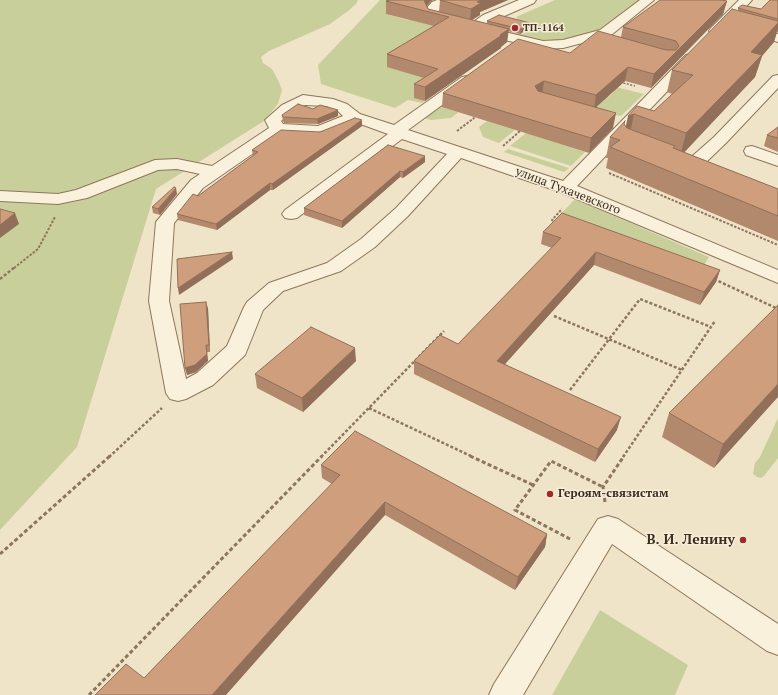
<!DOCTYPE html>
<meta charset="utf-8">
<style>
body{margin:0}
canvas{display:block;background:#f0e4c8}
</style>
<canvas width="778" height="695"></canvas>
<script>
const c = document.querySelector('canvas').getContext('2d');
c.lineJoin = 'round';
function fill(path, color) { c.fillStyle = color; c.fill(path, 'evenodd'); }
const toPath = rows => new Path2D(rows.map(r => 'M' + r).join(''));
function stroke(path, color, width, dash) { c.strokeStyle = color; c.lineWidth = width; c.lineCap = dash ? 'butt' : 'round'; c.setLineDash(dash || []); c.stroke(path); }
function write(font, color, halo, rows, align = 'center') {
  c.font = font + ' "PT Serif",serif'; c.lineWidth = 3; c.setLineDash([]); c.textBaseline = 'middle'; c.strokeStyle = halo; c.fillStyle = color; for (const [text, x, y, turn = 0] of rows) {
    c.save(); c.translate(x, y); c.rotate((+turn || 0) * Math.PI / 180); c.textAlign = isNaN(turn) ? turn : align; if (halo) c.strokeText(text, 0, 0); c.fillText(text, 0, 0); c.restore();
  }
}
fill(toPath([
 [0,0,358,0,356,4,348,11,330,24,269,51,261,57,263,63,272,69,279,82,282,90,278,104,264,121,156,189,77,447,0,530],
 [380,0,409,0,386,14,408,20,415,15,454,25,447,84,422,103,408,100,395,108,321,84,318,65],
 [555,0,644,0,606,29,557,42,524,39,497,29,500,27,523,34,537,25,519,20,516,17],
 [515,52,454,110,459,112,451,118,431,120,424,118],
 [616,87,644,94,621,116,596,112,558,93,608,97,613,93,610,92],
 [487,121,515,130,499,143,483,137,479,127],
 [526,133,585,152,571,166,510,146],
 [508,149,569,168,564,172,504,152],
 [575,199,709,257,701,270,557,218],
 [778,418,778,458,764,476,761,478,757,477,753,474,755,463,760,457],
 [600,610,688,665,675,695,552,695]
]), '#c9cf9b');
const minor = toPath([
 [437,0,453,0,437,12,438,14,459,20,460,23,459,26,454,27,428,20,424,11,432,2,437,0],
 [519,0,536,0,534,3,493,21,483,27,543,41,563,40,600,30,640,0,654,0,610,36,605,37,610,38,612,41,610,44,605,45,590,41,563,48,543,49,467,31,465,28,483,15,519,0],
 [739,0,752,0,721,34,711,34,709,31,711,28,739,0],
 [747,25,778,34,778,42,742,32,740,29,742,26,747,25],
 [691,54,696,55,698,58,696,61,577,186,778,270,778,283,560,192,461,158,408,216,375,247,341,271,283,291,263,310,245,355,213,385,186,399,178,401,170,399,166,393,149,301,156,222,191,180,200,174,177,169,158,170,87,198,58,204,0,201,0,191,58,194,76,190,155,160,177,159,212,166,269,128,265,120,282,105,303,95,333,99,347,104,360,114,394,125,462,77,467,76,472,77,474,80,472,83,408,130,563,181,686,55,691,54],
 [305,105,326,106,337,110,343,116,318,126,283,124,281,121,292,111,305,105],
 [355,122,388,134,285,210,282,214,285,218,291,219,297,218,402,139,447,154,396,208,361,239,327,263,269,283,247,302,244,307,227,346,197,373,186,379,169,301,174,223,203,188,281,134,320,136,355,122],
 [778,75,778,88,726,143,701,167,695,168,689,167,687,163,689,159,714,137,773,76,778,75],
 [752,146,778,155,778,166,746,155,744,151,746,147,752,146],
 [608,516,618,519,778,624,778,655,767,651,612,544,523,695,489,695,494,684,598,519,608,516]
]);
stroke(minor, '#8d765c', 2);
stroke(toPath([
 [620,82,635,86],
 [473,119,475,117]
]), '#8d765c', 1.5, [2, 1.5]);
stroke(toPath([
 [457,131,474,118],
 [503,146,520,131],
 [609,173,778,245],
 [557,222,552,220,562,209],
 [14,268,38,249,55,217]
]), '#8d765c', 2, [2.5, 1.5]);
stroke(toPath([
 [0,279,15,267],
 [714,279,778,309],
 [554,316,682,370],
 [570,390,640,299,711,327],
 [369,408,473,457],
 [109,457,162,408],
 [321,457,444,331],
 [623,457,715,321]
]), '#8d765c', 2.5, [3, 2]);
stroke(toPath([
 [470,456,533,485],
 [605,502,603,487,624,456],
 [570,539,515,510,551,461,603,487],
 [0,554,110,456],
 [89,695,322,456]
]), '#8d765c', 3, [4, 2.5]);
fill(minor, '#faf1dc');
fill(toPath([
 [389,0,433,0,431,1,427,6,428,9,439,12,440,0,508,0,480,12,480,15,472,20,487,24,487,21,530,23,529,28,520,34,508,31,507,42,501,47,501,48,425,101,414,98,414,84,424,78,387,67,387,54,434,26,386,14,386,1],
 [778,0,778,32,777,32,774,42,762,56,755,77,684,152,778,189,778,241,606,168,608,158,606,158,610,137,626,126,637,106,654,111,672,94,667,92,672,70,738,10,738,8,761,9],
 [727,1,723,14,651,88,625,81,595,108,613,128,589,153,442,107,443,93,621,37,623,27],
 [313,109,338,116,318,124,284,123,283,121,282,115],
 [362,120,362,126,273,190,270,190,217,230,178,220,177,214,198,196,253,156,252,150],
 [778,127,778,152,764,146,767,135],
 [388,145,425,162,403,178,400,177,342,228,304,215,304,208],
 [177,194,160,215,153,213,152,207],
 [543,232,720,270,716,282,700,305,594,265,505,364,617,430,595,462,414,374,414,361,458,344,552,248,541,244],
 [778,305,714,468,662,437,669,413],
 [208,308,210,352,207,352,208,361,196,372,187,375],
 [356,361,303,412,257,388,255,374],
 [321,465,547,534,545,547,515,590,385,515,144,678,332,484,322,478]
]), '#b2896c');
fill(toPath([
 [423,0,433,0,431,1,423,10],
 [481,0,508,0,480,12,480,15,470,21,471,9,477,2],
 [727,1,723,14,651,88,654,74],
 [530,23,529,28,520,34,521,29],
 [778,23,778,28,774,42,762,56,755,77,680,157,686,133,751,52],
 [509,29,507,42,501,47,501,48,425,101,425,87,500,35],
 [628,67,625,81,594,109,596,95],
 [544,81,542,95,533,100,535,86],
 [338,110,338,116,318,124,317,119],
 [616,113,613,128,589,153,591,138],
 [634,114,629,138,623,139,628,116],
 [362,120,362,126,273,190,272,184],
 [425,156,425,162,403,178,403,172],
 [400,171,400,177,342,228,342,221],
 [270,183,270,190,217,230,216,224],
 [176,188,177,194,160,215,158,209],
 [15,213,19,224,0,238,0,225],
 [232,252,233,259,179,295,178,288],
 [596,252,594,265,496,374,497,361],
 [720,270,716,282,700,305,704,292],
 [206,302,208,308,210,352,209,345],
 [206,345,208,361,196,372,187,375,185,368],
 [355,348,356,361,303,412,302,398],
 [778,384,778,397,714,468,723,444],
 [621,417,617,430,595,462,598,449],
 [385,502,385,515,226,695,212,695],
 [547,534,545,547,515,590,518,577]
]), '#916f58');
const building = toPath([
 [389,0,424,0,428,9,509,29,500,35,502,35,425,87,414,84,438,69,387,54,449,17,386,1,389,0],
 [440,0,481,0,477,2,481,3,471,9,440,0],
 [660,0,721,0,727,1,654,74,628,67,596,95,544,81,535,86,538,91,616,113,591,138,443,93,518,39,570,53,598,31,666,50,676,50,679,46,676,41,623,27,660,0],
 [770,0,778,0,778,19,738,8,742,5,761,9,770,0],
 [732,9,778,21,778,23,751,52,762,55,686,133,634,114,628,116,637,106,654,111,693,75,672,70,732,9],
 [499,15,530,23,521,29,487,21,499,15],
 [298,104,313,109,320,105,338,110,317,119,283,117,282,115,298,104],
 [355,118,362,120,272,184,270,183,216,224,177,214,193,194,198,196,258,152,252,150,281,130,320,132,355,118],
 [625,121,624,124,627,128,675,146,673,148,778,189,778,216,610,147,620,140,610,137,625,121],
 [778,127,778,138,767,135,778,127],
 [388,145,425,156,403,172,400,171,342,221,304,208,388,145],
 [174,187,176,188,158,209,152,207,174,187],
 [0,209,15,213,0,225,0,209],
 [562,213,720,270,704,292,596,252,497,361,621,417,598,449,414,361,440,335,458,344,561,238,543,232,562,213],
 [232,252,178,288,177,259,232,252],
 [206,302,209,345,206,345,207,354,195,365,185,368,180,304,206,302],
 [778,305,778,384,723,444,669,413,778,305],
 [311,327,355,348,302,398,255,374,311,327],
 [355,431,547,534,518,577,385,502,212,695,95,695,126,664,144,678,340,475,321,465,355,431]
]);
fill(building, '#cf9f7d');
stroke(building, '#916f58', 1);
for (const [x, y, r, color] of [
 [515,28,4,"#9e2a2b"],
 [550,494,4,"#9e2a2b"],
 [743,540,4,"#9e2a2b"]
]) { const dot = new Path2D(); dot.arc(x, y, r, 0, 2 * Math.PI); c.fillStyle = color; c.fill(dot); stroke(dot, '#f7eed8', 1.5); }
write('bold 10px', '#3d2e20', '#f7eed8', [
 ["ТП-1164",523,28]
], 'left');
write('12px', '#3d2e20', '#f7eed8', [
 ["улица Тухачевского",568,191,21]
]);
write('bold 12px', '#3d2e20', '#f7eed8', [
 ["Героям-связистам",558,494]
], 'left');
write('bold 14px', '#3d2e20', '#f7eed8', [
 ["В. И. Ленину",735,540]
], 'right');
</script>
